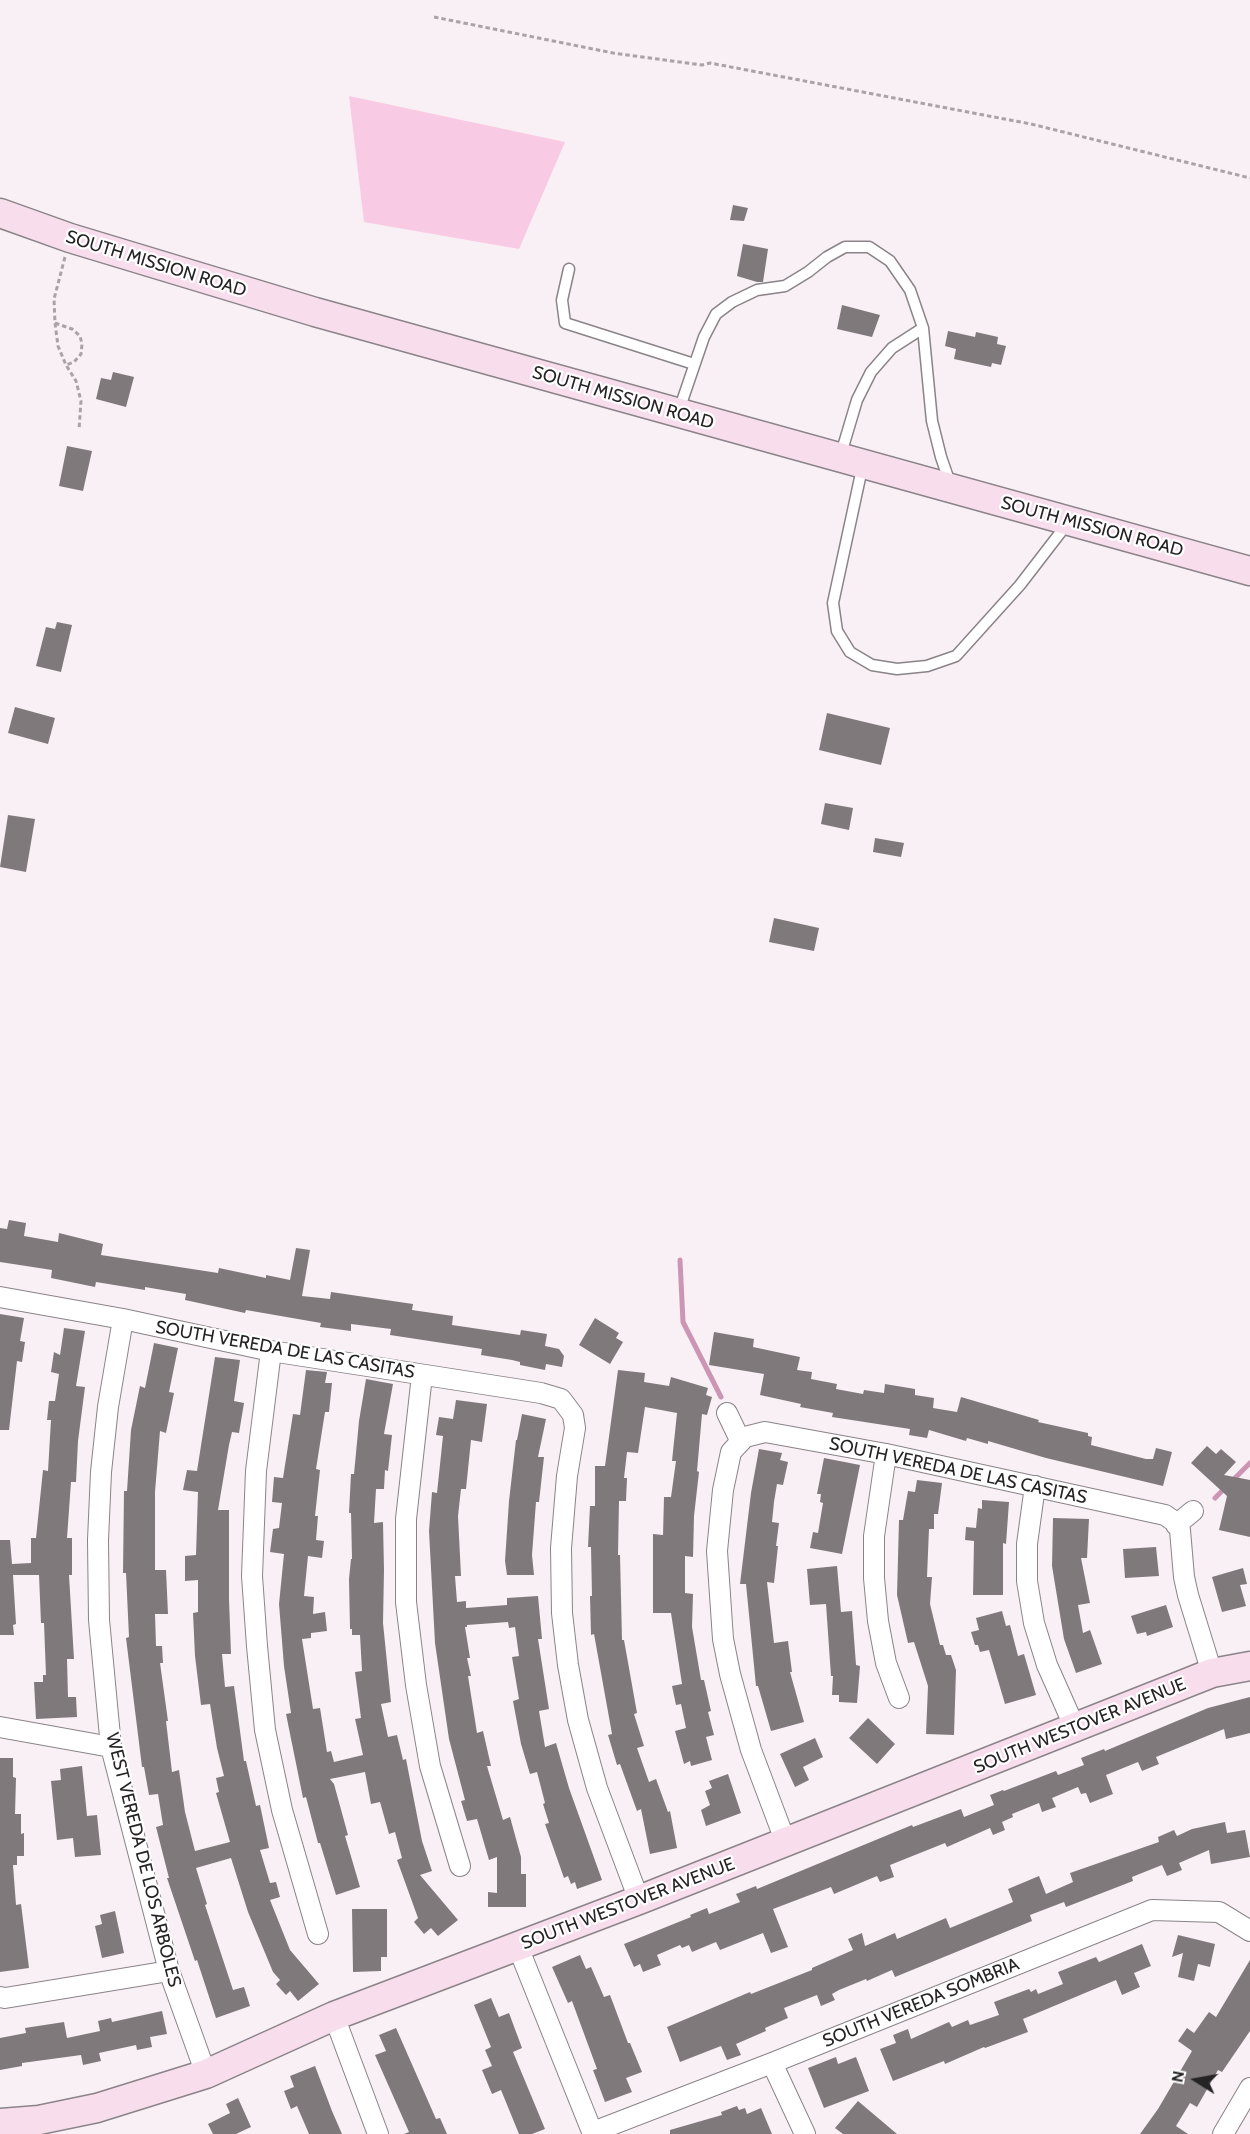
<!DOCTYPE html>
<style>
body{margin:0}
#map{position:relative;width:1250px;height:2134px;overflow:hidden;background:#f8f0f4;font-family:Cabin,sans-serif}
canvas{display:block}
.north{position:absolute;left:1166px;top:2050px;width:60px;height:60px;-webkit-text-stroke:4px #fff;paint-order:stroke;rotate:281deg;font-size:16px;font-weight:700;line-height:24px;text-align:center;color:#262325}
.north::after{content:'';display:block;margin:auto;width:21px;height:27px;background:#262325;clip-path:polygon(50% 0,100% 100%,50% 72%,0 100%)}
</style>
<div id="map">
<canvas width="1250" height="2134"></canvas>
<div class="north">N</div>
</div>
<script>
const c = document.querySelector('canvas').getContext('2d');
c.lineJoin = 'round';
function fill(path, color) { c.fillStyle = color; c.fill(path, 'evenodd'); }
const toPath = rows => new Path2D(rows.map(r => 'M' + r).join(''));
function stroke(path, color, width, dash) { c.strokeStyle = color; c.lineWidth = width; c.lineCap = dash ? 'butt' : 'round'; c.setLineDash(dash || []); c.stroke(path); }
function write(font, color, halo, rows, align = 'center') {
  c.font = font + ' Cabin,sans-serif'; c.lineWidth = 4.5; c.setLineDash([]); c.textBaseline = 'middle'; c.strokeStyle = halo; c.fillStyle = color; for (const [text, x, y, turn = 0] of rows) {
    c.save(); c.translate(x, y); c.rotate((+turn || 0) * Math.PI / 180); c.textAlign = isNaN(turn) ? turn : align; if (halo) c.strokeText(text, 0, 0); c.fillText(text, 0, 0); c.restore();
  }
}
fill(toPath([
 [349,96,565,142,519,249,364,222]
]), '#f9cae3');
stroke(toPath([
 [680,1260,683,1322,721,1397],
 [1215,1498,1250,1463]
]), '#cc95b4', 5);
fill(toPath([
 [733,205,748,208,744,221,730,220],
 [743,244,768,249,763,282,757,282,737,276],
 [842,305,880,315,872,337,837,329],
 [948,331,975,337,976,332,998,337,997,344,1006,346,1001,365,992,363,991,367,954,359,956,349,945,346],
 [113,372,134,377,126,407,96,399,101,378,111,380],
 [67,446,92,451,83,491,59,486],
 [57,622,72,625,61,672,36,666,46,627,55,629],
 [15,707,55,718,48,744,8,733],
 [827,713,890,728,881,765,819,750],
 [825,803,853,808,849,830,821,824],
 [8,815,35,819,26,872,0,867],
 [875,838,904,843,901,857,873,852],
 [774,918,819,928,814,951,769,942],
 [9,1220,26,1223,24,1236,58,1242,59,1233,103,1244,101,1255,218,1273,219,1268,266,1278,266,1275,290,1280,296,1248,310,1250,302,1296,330,1299,331,1292,413,1304,412,1310,453,1316,452,1325,520,1335,521,1330,547,1334,545,1346,559,1349,564,1356,562,1367,546,1364,545,1370,520,1365,520,1362,512,1360,481,1355,482,1349,390,1335,391,1329,351,1324,351,1331,320,1327,321,1323,246,1310,245,1313,185,1300,186,1294,145,1287,145,1290,96,1282,95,1287,51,1278,52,1270,0,1262,0,1228,7,1229],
 [0,1314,24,1318,20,1341,25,1342,22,1362,17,1361,9,1430,0,1430],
 [595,1318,619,1333,616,1338,623,1342,610,1364,579,1345],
 [64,1328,85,1331,76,1386,85,1387,78,1441,76,1482,71,1482,67,1538,72,1538,72,1575,69,1575,74,1659,67,1659,68,1697,76,1697,77,1717,36,1719,34,1682,43,1682,43,1675,46,1675,44,1623,41,1623,39,1575,13,1575,16,1624,13,1625,14,1635,0,1635,0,1540,10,1540,12,1564,31,1563,31,1538,36,1538,43,1470,48,1471,51,1420,47,1420,49,1401,55,1401,59,1374,51,1372,54,1352,60,1355],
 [714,1332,754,1339,753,1347,800,1357,797,1370,812,1372,811,1379,837,1384,836,1389,863,1394,864,1390,884,1393,885,1384,915,1389,915,1395,934,1398,933,1408,957,1412,961,1397,1039,1420,1038,1422,1088,1433,1088,1436,1092,1437,1091,1445,1146,1459,1153,1459,1156,1448,1172,1452,1163,1486,1046,1458,988,1441,988,1444,967,1438,966,1441,929,1430,927,1438,909,1435,910,1429,832,1417,833,1413,800,1407,801,1404,760,1395,764,1374,709,1365],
 [154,1343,178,1348,169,1392,174,1393,166,1433,160,1431,155,1492,155,1570,166,1570,168,1614,155,1614,156,1646,162,1646,163,1663,160,1663,168,1721,166,1721,172,1772,179,1770,185,1812,195,1851,230,1842,216,1793,219,1792,216,1778,224,1776,217,1748,210,1704,201,1705,195,1656,193,1613,198,1612,198,1580,185,1581,185,1556,196,1555,198,1492,183,1490,187,1470,197,1471,215,1357,240,1360,234,1401,244,1403,239,1433,232,1432,229,1445,218,1510,229,1510,229,1599,231,1654,222,1654,225,1687,234,1686,244,1761,246,1761,256,1806,260,1805,269,1848,260,1850,270,1883,276,1882,280,1897,270,1900,290,1950,319,1984,298,2001,290,1991,286,1995,276,1984,280,1980,273,1972,248,1912,231,1858,196,1868,207,1904,205,1905,233,1990,244,1987,250,2006,216,2018,197,1960,195,1961,167,1878,169,1878,156,1827,163,1825,158,1794,149,1795,144,1767,142,1767,126,1638,129,1637,126,1573,123,1573,124,1491,127,1491,131,1430,140,1386,145,1388],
 [306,1370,327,1372,325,1383,332,1383,329,1412,325,1412,316,1469,320,1470,315,1516,318,1516,316,1540,324,1541,322,1558,308,1556,304,1596,314,1597,313,1614,325,1612,327,1631,311,1633,311,1638,302,1639,313,1709,320,1708,327,1752,331,1751,334,1762,363,1755,355,1719,361,1718,355,1672,362,1671,360,1635,352,1635,352,1629,350,1629,349,1579,351,1559,352,1559,351,1513,349,1513,351,1474,354,1474,359,1421,366,1379,393,1384,384,1434,392,1435,388,1471,385,1470,384,1489,376,1489,374,1523,383,1522,384,1570,383,1623,391,1702,381,1704,388,1737,397,1735,403,1760,406,1759,422,1841,432,1871,420,1875,458,1920,438,1936,431,1928,424,1934,414,1922,418,1918,397,1860,402,1858,395,1832,389,1834,380,1802,371,1804,365,1772,330,1779,334,1784,348,1835,345,1836,360,1887,336,1895,320,1843,318,1843,306,1797,303,1798,286,1714,291,1713,284,1666,279,1604,284,1554,270,1552,273,1529,279,1528,282,1503,272,1502,274,1477,283,1478,293,1414,300,1415],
 [618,1370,645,1373,644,1382,669,1386,671,1377,708,1388,706,1395,712,1397,707,1415,702,1414,697,1471,699,1472,694,1516,693,1557,685,1556,685,1593,693,1594,692,1627,701,1680,704,1680,711,1711,708,1712,714,1735,706,1737,712,1760,691,1766,690,1761,684,1764,675,1731,686,1728,681,1704,676,1705,672,1686,682,1684,671,1613,653,1613,653,1534,663,1535,664,1497,671,1497,676,1461,672,1461,677,1413,645,1407,638,1453,627,1452,624,1478,627,1478,626,1501,619,1501,618,1555,620,1555,622,1640,624,1640,637,1713,634,1714,644,1746,637,1748,649,1782,656,1779,668,1812,670,1811,677,1848,650,1854,641,1809,637,1811,620,1764,617,1765,608,1735,612,1734,594,1634,591,1635,590,1596,592,1596,591,1547,588,1547,590,1506,595,1506,595,1466,605,1466],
 [456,1400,487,1404,482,1442,471,1440,466,1489,461,1489,458,1516,461,1576,455,1576,457,1602,466,1601,466,1608,507,1605,507,1598,538,1596,542,1639,538,1639,549,1709,539,1711,545,1747,556,1743,569,1788,602,1880,577,1889,575,1882,571,1884,568,1876,564,1878,545,1824,549,1823,543,1804,545,1803,537,1772,530,1774,521,1744,513,1701,519,1699,512,1657,519,1656,515,1627,509,1628,508,1622,467,1625,467,1627,465,1627,470,1658,467,1658,471,1676,468,1676,477,1733,483,1731,491,1766,487,1766,503,1820,510,1817,521,1857,521,1874,526,1874,526,1907,488,1907,488,1892,497,1893,497,1857,489,1860,477,1819,467,1821,461,1801,465,1800,449,1739,435,1643,429,1531,432,1492,437,1493,443,1436,436,1435,439,1417,453,1419],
 [522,1414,546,1419,538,1457,544,1457,539,1502,536,1502,532,1555,534,1575,507,1575,505,1561,509,1501,516,1440,517,1440],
 [1207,1446,1216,1454,1221,1449,1236,1462,1224,1475,1250,1480,1250,1537,1219,1530,1227,1496,1191,1463],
 [759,1449,782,1453,780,1460,788,1462,783,1485,777,1484,774,1502,772,1522,779,1523,776,1546,778,1546,774,1583,767,1582,774,1643,788,1641,792,1672,790,1672,804,1722,771,1731,758,1686,756,1686,746,1584,740,1584,751,1493],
 [824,1458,860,1465,842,1554,810,1548,813,1532,818,1533,823,1503,820,1502,821,1494,817,1494],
 [917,1480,942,1483,938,1514,934,1514,934,1529,929,1529,927,1577,932,1577,930,1604,940,1645,943,1645,946,1655,951,1655,956,1670,954,1735,926,1734,928,1686,914,1642,908,1643,897,1595,899,1520,903,1520,908,1491,915,1492],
 [982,1500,1009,1502,1006,1544,1003,1543,1003,1595,973,1595,974,1541,965,1540,966,1527,976,1528,978,1508,982,1509],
 [1053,1518,1089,1519,1087,1558,1081,1558,1090,1603,1078,1605,1083,1633,1090,1630,1102,1664,1076,1673,1064,1639,1052,1566],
 [1156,1547,1159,1576,1125,1578,1123,1549],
 [837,1566,841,1612,852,1611,856,1665,860,1666,857,1703,839,1702,839,1695,832,1695,833,1676,831,1676,826,1604,810,1605,807,1569],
 [1243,1568,1247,1584,1240,1585,1246,1606,1222,1612,1212,1577],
 [1166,1605,1173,1627,1147,1636,1146,1632,1137,1634,1131,1616],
 [1002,1611,1006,1626,1010,1625,1018,1656,1024,1654,1036,1695,1005,1704,989,1650,980,1652,978,1645,975,1645,971,1632,979,1630,976,1618],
 [1250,1697,1250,1733,1226,1739,1224,1729,1156,1757,1159,1764,1142,1771,1138,1762,1106,1775,1113,1794,1090,1803,1086,1793,1081,1794,1078,1787,1052,1798,1056,1807,1042,1812,1039,1803,1012,1814,1013,1817,1002,1822,1005,1830,993,1835,990,1828,947,1847,945,1843,890,1865,894,1877,880,1882,877,1876,834,1894,831,1887,773,1909,788,1947,771,1953,763,1933,720,1950,716,1942,692,1952,689,1945,682,1948,680,1945,657,1955,661,1965,643,1972,640,1964,634,1967,624,1944,691,1917,690,1915,707,1908,709,1914,740,1902,736,1894,756,1886,757,1889,912,1825,913,1827,961,1809,964,1817,994,1805,990,1795,1003,1790,1004,1791,1056,1771,1058,1775,1084,1765,1081,1758,1104,1749,1105,1751,1208,1708],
 [868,1718,895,1744,877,1764,849,1738],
 [815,1738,823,1757,803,1767,809,1780,795,1787,780,1754],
 [0,1758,13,1758,13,1777,16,1778,15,1814,21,1814,21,1834,24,1833,24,1856,17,1856,17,1865,13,1865,16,1905,21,1904,29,1968,0,1972],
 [82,1766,87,1816,97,1815,101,1855,75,1857,73,1838,57,1840,51,1781,61,1780,60,1769],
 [728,1774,741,1813,706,1826,701,1810,710,1805,705,1791,712,1788,709,1781],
 [1225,1822,1227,1833,1245,1830,1250,1857,1211,1864,1209,1850,1179,1863,1182,1870,1167,1876,1162,1865,1132,1877,1133,1881,1066,1907,1064,1902,1030,1915,1032,1921,895,1977,892,1970,867,1981,866,1979,839,1990,832,1994,835,2000,821,2006,817,1995,784,2008,788,2018,765,2028,766,2031,736,2044,741,2055,727,2060,721,2046,680,2062,667,2027,750,1992,751,1994,812,1970,812,1968,853,1950,848,1939,862,1933,865,1946,895,1933,897,1939,946,1918,950,1928,1013,1902,1008,1889,1039,1876,1046,1894,1073,1882,1070,1873,1159,1842,1158,1837,1174,1830,1177,1836,1192,1829],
 [352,1909,387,1909,387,1957,381,1957,381,1971,353,1972],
 [115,1911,124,1953,102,1958,95,1926,102,1924,100,1915],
 [1178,1935,1215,1944,1210,1967,1198,1964,1194,1981,1178,1977,1183,1953,1172,1957],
 [1142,1944,1151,1966,1134,1973,1140,1987,1122,1995,1116,1980,1023,2019,1028,2032,985,2048,984,2047,945,2064,944,2061,893,2081,880,2049,896,2043,893,2035,908,2029,911,2039,949,2022,952,2027,968,2020,970,2025,999,2015,994,2002,1029,1989,1031,1992,1036,1989,1038,1994,1063,1984,1058,1972,1096,1957,1099,1962],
 [580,1955,586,1969,591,1967,604,1997,610,1995,628,2043,630,2043,642,2072,626,2078,632,2092,605,2102,593,2070,597,2069,572,2001,568,2003,552,1967],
 [1250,1960,1250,2031,1222,2072,1218,2070,1197,2107,1190,2103,1176,2126,1188,2134,1140,2134,1158,2109,1192,2051,1178,2041,1187,2028,1194,2033,1209,2012,1216,2017],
 [491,1998,499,2017,509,2013,522,2048,513,2052,545,2129,532,2134,519,2134,501,2090,492,2094,482,2070,492,2066,485,2050,491,2047,474,2005],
 [162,2011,167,2034,150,2037,152,2047,137,2050,136,2045,99,2053,101,2061,83,2065,81,2055,22,2063,22,2066,0,2070,0,2038,26,2033,25,2028,64,2022,67,2038,100,2031,98,2021,111,2018,112,2022],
 [396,2028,436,2119,440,2118,447,2134,404,2134,409,2132,375,2055,386,2051,379,2035],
 [836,2057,838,2064,856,2057,869,2091,824,2108,808,2068],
 [315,2066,332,2111,342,2134,309,2134,297,2106,291,2109,284,2091,294,2087,290,2076],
 [238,2098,251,2127,236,2134,213,2134,208,2124,230,2113,226,2104],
 [858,2101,897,2134,843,2134,835,2128],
 [737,2106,739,2110,745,2108,747,2114,761,2108,772,2134,670,2134,670,2130,722,2115,721,2112]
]), '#80797c');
const lane = toPath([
 [569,269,562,300,565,323,694,364],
 [678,413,704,337,716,314,732,302,757,290,785,286,808,272,827,257,845,247,869,247,890,261,910,290,923,328,932,421,941,457,951,486],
 [840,457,857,400,871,372,892,348,923,328],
 [863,464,833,603,837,631,850,652,872,665,897,669,927,666,956,656,1020,585,1067,524]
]);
const street = toPath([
 [0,1297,123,1319,271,1351,541,1393,561,1399,573,1415,575,1428,567,1476,561,1548,562,1613,568,1665,578,1720,597,1788,639,1900],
 [123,1319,108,1407,101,1472,98,1540,99,1620,111,1747,169,1971,206,2074],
 [271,1351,256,1471,252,1576,257,1646,265,1730,282,1810,318,1934],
 [422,1375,406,1519,406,1602,416,1685,430,1766,460,1866],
 [727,1413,740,1440],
 [886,1454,874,1536,874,1578,878,1621,886,1663,899,1698],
 [1035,1486,1027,1544,1027,1581,1034,1623,1047,1665,1075,1728],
 [1176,1525,1193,1511],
 [0,1727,111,1747],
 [786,1843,751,1750,730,1674,723,1639,717,1551,723,1490,731,1452,745,1437,765,1432,886,1454,1165,1515,1175,1522,1180,1530,1184,1577,1188,1595,1212,1673],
 [518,1947,593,2134],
 [0,1997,5,1998,169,1971],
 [334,2016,378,2134],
 [772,2063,805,2134],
 [593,2132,772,2063,1152,1910,1219,1912,1250,1931],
 [1223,2134,1250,2088]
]);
const secondary = toPath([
 [0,213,70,238,315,312,1250,571],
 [0,2123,39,2120,97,2108,206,2074,334,2016,639,1900,1212,1673,1250,1666]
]);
stroke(lane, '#8a8387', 13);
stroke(street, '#8a8387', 22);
stroke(secondary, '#8a8387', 31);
stroke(toPath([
 [434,17,613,53,702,65,710,63,1031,124,1250,178],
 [65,257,54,299,55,323,58,346,66,365,76,381,81,401,79,430],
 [55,323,72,329,80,336,82,344,81,354,74,362,66,365]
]), '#a9a3a6', 3, [4.5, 3]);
stroke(lane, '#fff', 10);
stroke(street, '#fff', 20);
stroke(secondary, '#f8deed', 28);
write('18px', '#262325', '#fff', [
 ["SOUTH MISSION ROAD",156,264,17],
 ["SOUTH MISSION ROAD",623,398,16],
 ["SOUTH MISSION ROAD",1092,527,15],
 ["SOUTH VEREDA DE LAS CASITAS",285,1350,10],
 ["SOUTH VEREDA DE LAS CASITAS",958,1471,12],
 ["SOUTH WESTOVER AVENUE",1080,1726,-22],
 ["WEST VEREDA DE LOS ARBOLES",143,1860,76],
 ["SOUTH WESTOVER AVENUE",628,1904,-21],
 ["SOUTH VEREDA SOMBRIA",921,2003,-22]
]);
</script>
